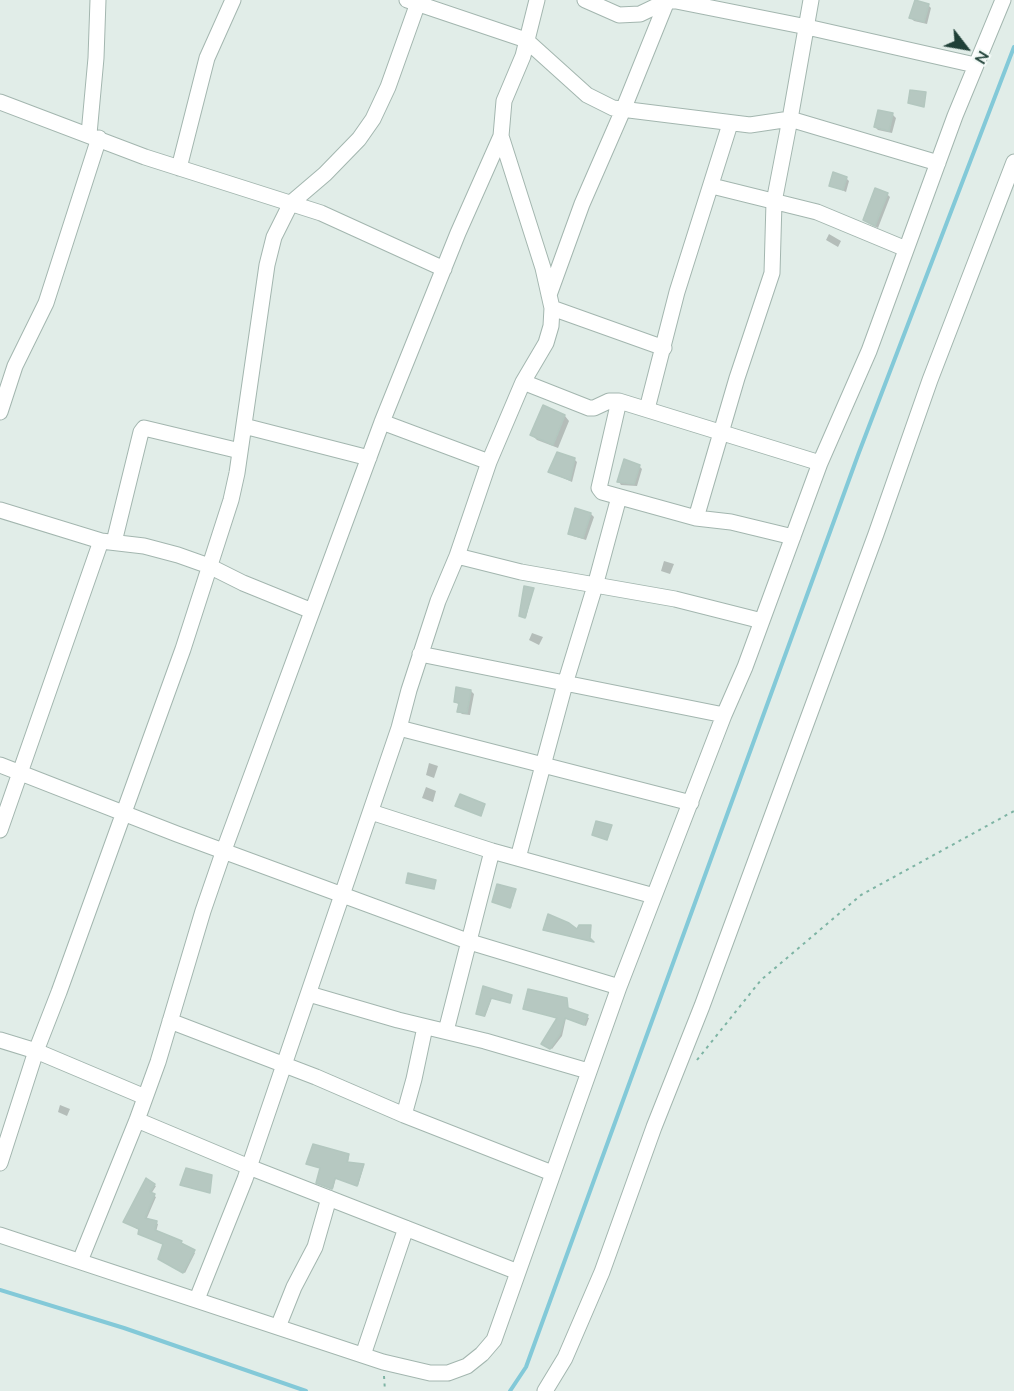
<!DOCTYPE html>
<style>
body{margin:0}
#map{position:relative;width:1014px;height:1391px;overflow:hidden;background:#e1ede8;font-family:"Nunito Sans",sans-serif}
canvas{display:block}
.north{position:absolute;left:936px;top:18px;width:60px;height:60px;-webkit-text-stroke:4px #f2f9f6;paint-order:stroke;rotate:121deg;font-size:16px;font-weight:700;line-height:24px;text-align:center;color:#1f4037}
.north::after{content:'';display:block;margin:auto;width:21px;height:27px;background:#1f4037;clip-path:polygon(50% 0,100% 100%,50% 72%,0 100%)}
</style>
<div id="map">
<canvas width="1014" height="1391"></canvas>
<div class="north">N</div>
</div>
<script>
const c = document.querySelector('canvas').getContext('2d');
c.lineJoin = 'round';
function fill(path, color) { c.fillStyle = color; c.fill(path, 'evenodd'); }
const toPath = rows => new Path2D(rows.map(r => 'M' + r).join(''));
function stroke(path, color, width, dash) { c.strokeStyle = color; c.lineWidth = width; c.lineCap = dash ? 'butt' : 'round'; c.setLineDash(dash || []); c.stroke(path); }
fill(toPath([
 [928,5,931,8,927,24,914,21,911,18],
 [879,112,893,115,896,118,892,133,878,130,875,127],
 [846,178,849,181,846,192,831,185],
 [887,194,890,197,878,228,868,223,865,220],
 [829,234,841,241,838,247,826,240],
 [565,416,569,421,558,448,537,440,532,435],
 [574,459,577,462,572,482,550,472],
 [639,466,642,469,637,486,621,485,619,482],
 [576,510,591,514,594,517,586,540,573,536,570,533],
 [664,561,674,564,670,574,661,571],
 [533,589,526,618,522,617,521,616],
 [532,633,543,637,539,645,529,640],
 [471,691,474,694,470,715,462,714,459,711,460,705,455,702],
 [429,763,438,766,434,778,426,775],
 [426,787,436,791,433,802,422,798],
 [515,890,511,908,493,902],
 [484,988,511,997,511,1003,492,998,485,1017,479,1014],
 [566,1000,569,1010,589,1018,586,1026,566,1018,562,1036,552,1049,543,1043,558,1018,524,1008],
 [60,1105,70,1109,67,1116,58,1112],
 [314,1145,349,1155,348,1164,364,1165,358,1186,336,1178,333,1189,319,1183,322,1168],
 [154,1185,156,1186,151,1194,156,1197,146,1220,158,1224,156,1232,181,1242,195,1253,185,1273,162,1261,165,1244,126,1223]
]), '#0003');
stroke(toPath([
 [0,1290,124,1328,306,1391],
 [510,1391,526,1367,858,455,1014,47]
]), '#83c9d8', 4);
const building = toPath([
 [915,0,929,4,924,22,909,18,915,0],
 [910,90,926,92,924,107,908,103,910,90],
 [878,110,893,113,889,131,874,127,878,110],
 [833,172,847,177,843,190,829,186,833,172],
 [875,188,888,193,875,226,863,220,875,188],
 [543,405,565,415,553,445,530,435,543,405],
 [557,452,575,458,570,480,548,472,557,452],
 [624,459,640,465,634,484,617,482,624,459],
 [575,508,591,513,583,538,568,534,575,508],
 [524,586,534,588,525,618,519,616,524,586],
 [456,687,471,690,467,713,457,712,459,703,454,702,456,687],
 [460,794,485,804,481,816,455,806,460,794],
 [596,821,612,825,607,840,592,835,596,821],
 [408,873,436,880,434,889,406,883,408,873],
 [497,884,516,889,510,908,492,902,497,884],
 [548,914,569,923,577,929,579,925,591,925,590,938,594,942,543,930,548,914],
 [483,986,512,995,510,1003,491,998,484,1016,476,1014,483,986],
 [528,989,567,998,568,1008,588,1015,584,1025,565,1018,560,1034,550,1049,541,1044,557,1018,523,1009,528,989],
 [313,1144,349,1154,347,1162,364,1164,357,1186,335,1178,332,1189,316,1183,320,1168,306,1164,313,1144],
 [186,1168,212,1175,210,1193,180,1185,186,1168],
 [146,1178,155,1184,150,1192,155,1194,145,1218,157,1221,155,1230,182,1241,181,1243,195,1250,183,1273,158,1259,163,1244,138,1234,139,1229,123,1222,146,1178]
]);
fill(building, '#b6c8c1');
stroke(building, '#b3c7bf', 1.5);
const street = toPath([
 [407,0,526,40,587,95,613,108,750,125,790,119,774,202,772,273,737,378,696,518],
 [585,0,619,15,640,14,667,1,676,1,807,27,975,65],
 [811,0,790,119,938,163],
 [0,102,145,157,321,213,444,269],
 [89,134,96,58,98,0],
 [179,168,207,58,233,0],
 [712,186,817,212,906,249],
 [549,295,582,204,623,110,667,1],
 [552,308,664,348],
 [523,382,589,408,594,408,609,401,619,401,820,463],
 [619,401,599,488,602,492,696,518,731,522,793,537],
 [647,409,677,292,730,124],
 [0,412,15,366,46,303,99,138],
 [382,422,489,462],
 [244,426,369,458],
 [0,510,101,541,144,546,178,555,209,566,243,583,312,611],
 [114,542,141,432,144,428,240,451],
 [457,556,521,572,675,599,762,621],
 [420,654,724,715],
 [399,728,691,803],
 [0,765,177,834,470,942,619,987],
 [371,812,492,851,654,896],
 [0,830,101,541],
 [518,858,565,684,595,586,619,497],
 [309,994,398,1020,485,1041,588,1071],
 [170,1021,316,1077,404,1115,552,1173],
 [446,1031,492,851],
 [0,1040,36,1051,145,1097],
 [404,1115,414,1079,425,1027],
 [137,1120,249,1167,518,1272],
 [0,1163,36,1051,59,992,183,649,231,500,237,473,267,265,274,237,291,203,325,174,359,139,373,119,388,87,419,0],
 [0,1235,383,1362,430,1373,448,1373,467,1366,482,1354,494,1340,619,987,724,715,745,667,820,463,869,351,955,116,1003,0],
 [80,1261,137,1120,158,1062,203,911,224,850,382,422,458,233,501,136],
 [197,1299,245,1179,399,728,409,690,438,601,457,556,489,462,523,382,546,343,551,326,552,308,543,268,501,136,504,101,523,56,537,0],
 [278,1327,294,1287,315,1247,329,1198],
 [363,1355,406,1228],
 [545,1391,565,1358,602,1272,654,1127,702,1006,876,534,930,380,1014,162]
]);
stroke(street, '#a3b6af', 17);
stroke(toPath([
 [697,1060,761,980,861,895,1014,811],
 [384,1376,385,1391]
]), '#7eb4a4', 2, [3, 4.5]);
stroke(street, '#fff', 15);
</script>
